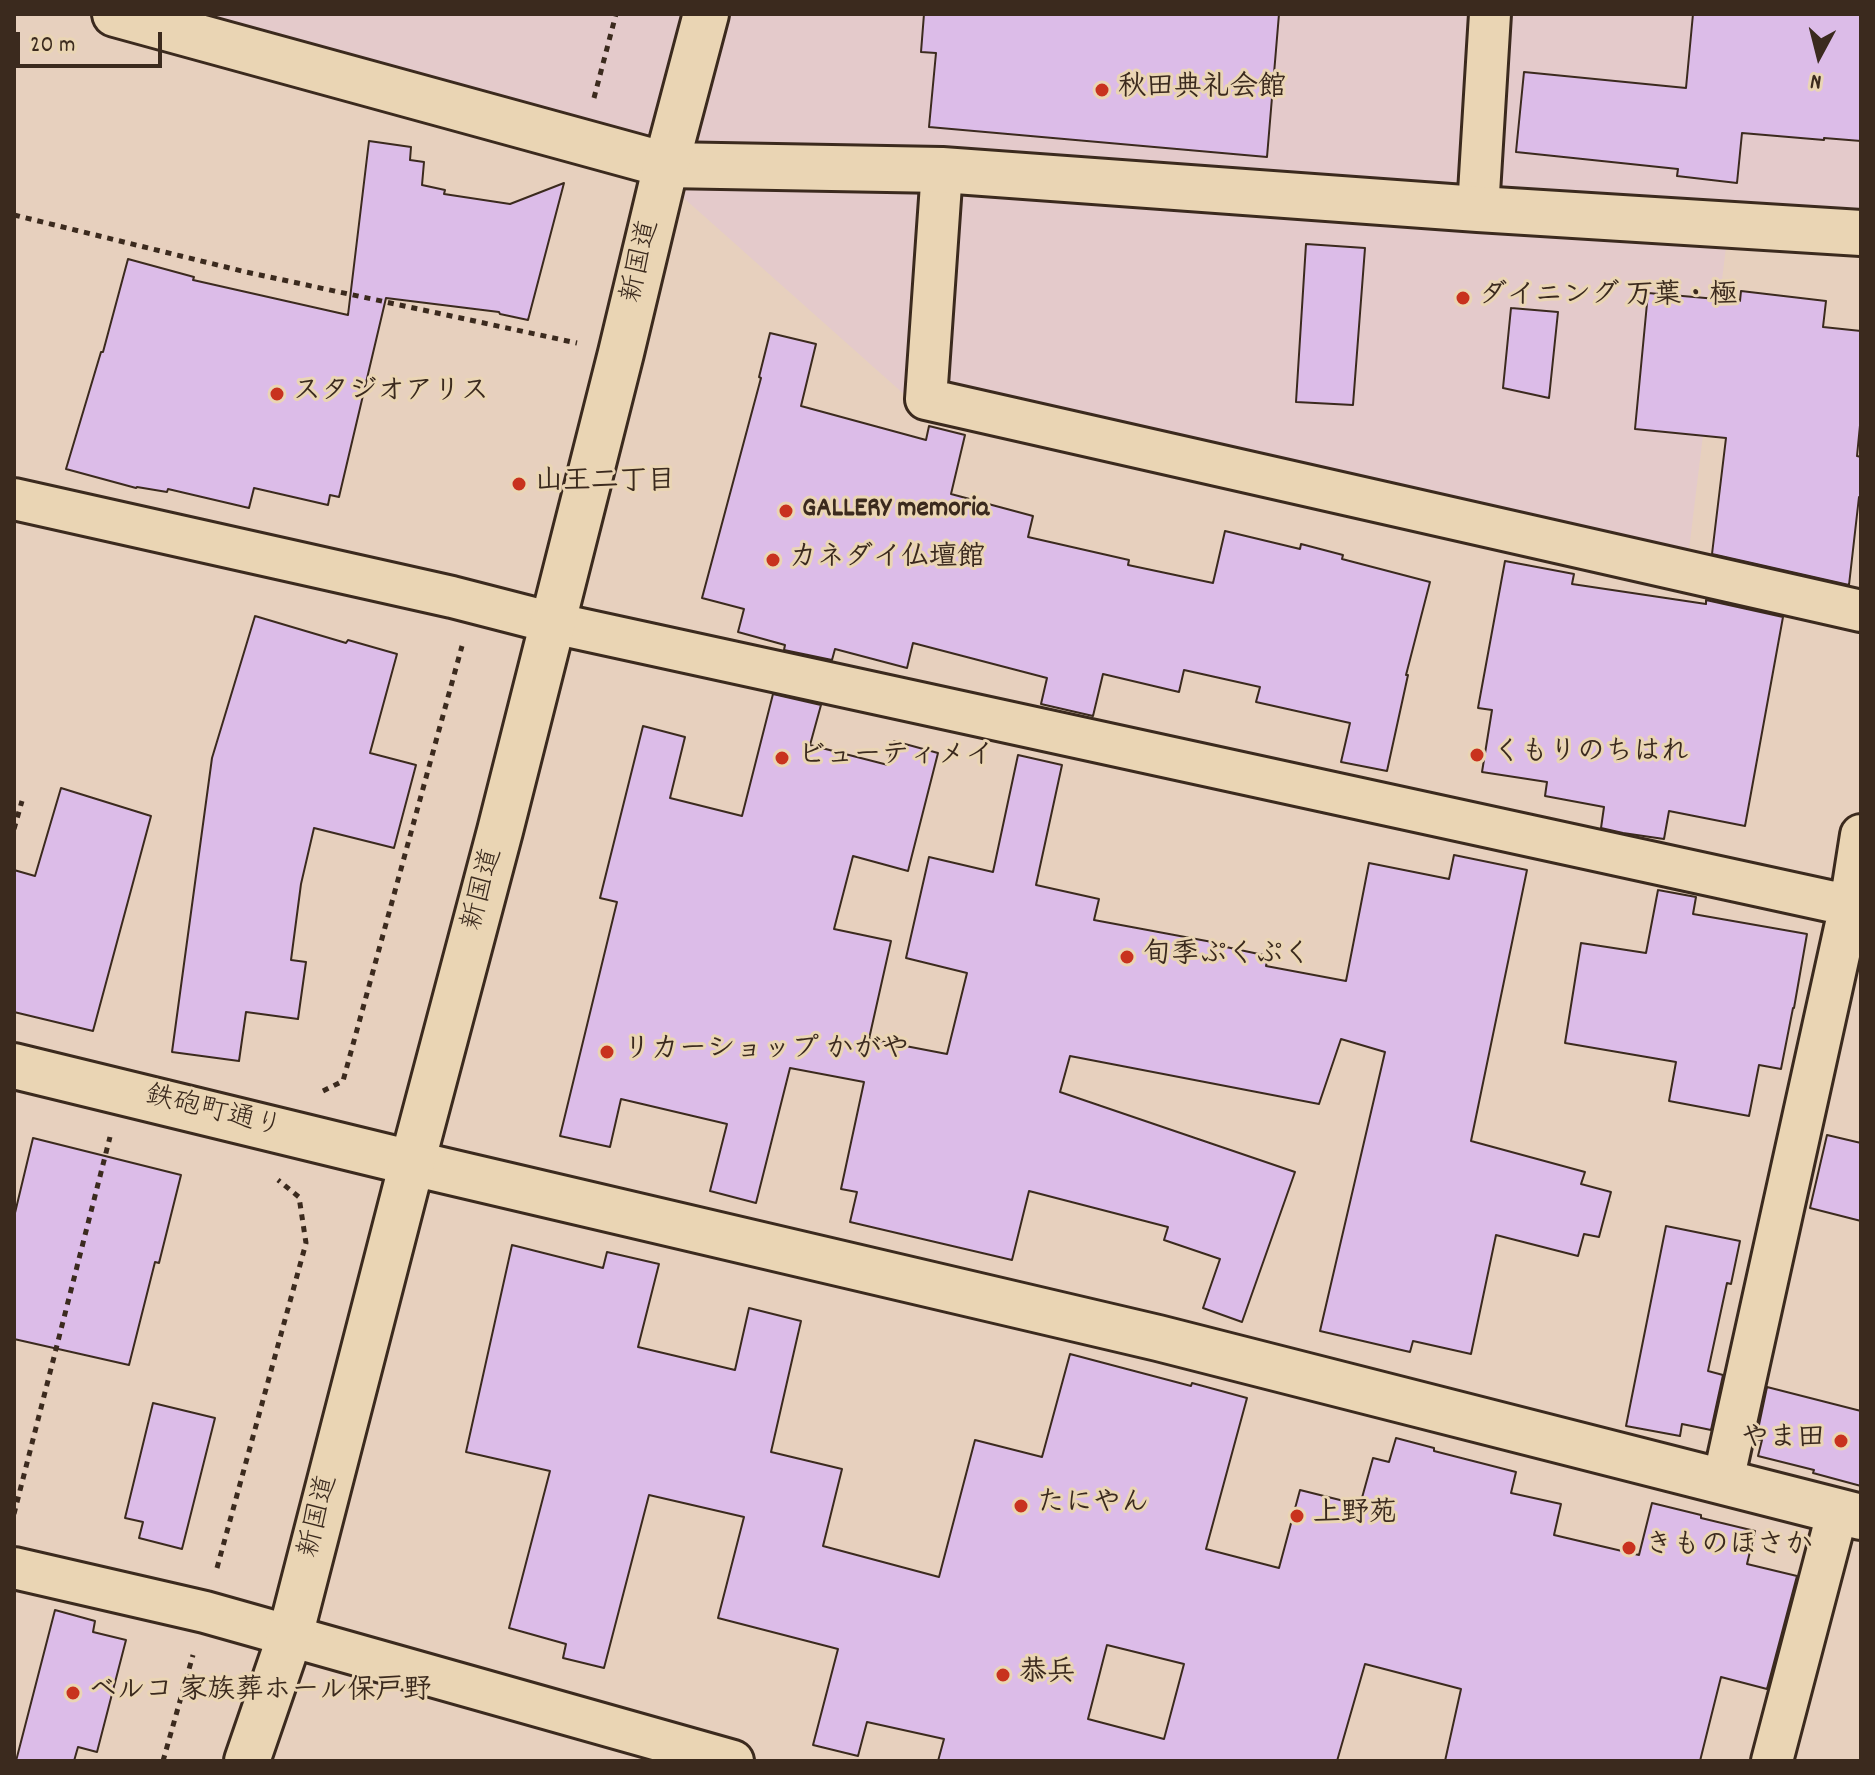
<!DOCTYPE html>
<meta charset="utf-8">
<style>
body{margin:0}
#map{position:relative;width:1875px;height:1775px;overflow:hidden;background:#e7d0be;font-family:Dekko,sans-serif}
canvas{display:block}
.frame{position:absolute;inset:0;border:16px solid #3b2a1e;pointer-events:none}
.north{position:absolute;left:1779px;top:16px;width:80px;height:80px;-webkit-text-stroke:6px #ead5b4;paint-order:stroke;rotate:187deg;font-size:22px;font-weight:700;line-height:32px;text-align:center;color:#3b2a1e}
.north::after{content:'';display:block;margin:auto;width:28px;height:36px;background:#3b2a1e;clip-path:polygon(50% 0,100% 100%,50% 72%,0 100%)}
.scale{position:absolute;left:16px;top:32px;width:146px;height:36px;box-sizing:border-box;border:4px solid #3b2a1e;border-top:0;padding-left:10px;font-size:24px;line-height:28px;white-space:nowrap;color:#3b2a1e;-webkit-text-stroke:6px #ead5b4;paint-order:stroke}
</style>
<div id="map">
<canvas width="1875" height="1775"></canvas>
<div class="frame"></div>
<div class="north">N</div>
<div class="scale">20 m</div>
</div>
<script>
const c = document.querySelector('canvas').getContext('2d');
c.lineJoin = 'round';
function fill(path, color) { c.fillStyle = color; c.fill(path, 'evenodd'); }
const toPath = rows => new Path2D(rows.map(r => 'M' + r).join(''));
function stroke(path, color, width, dash) { c.strokeStyle = color; c.lineWidth = width; c.lineCap = dash ? 'butt' : 'round'; c.setLineDash(dash || []); c.stroke(path); }
function write(font, color, halo, rows, align = 'center') {
  c.font = font + ' Dekko,"Klee One",sans-serif'; c.lineWidth = 6; c.setLineDash([]); c.textBaseline = 'middle'; c.strokeStyle = halo; c.fillStyle = color; for (const [text, x, y, turn = 0] of rows) {
    c.save(); c.translate(x, y); c.rotate((+turn || 0) * Math.PI / 180); c.textAlign = isNaN(turn) ? turn : align; if (halo) c.strokeText(text, 0, 0); c.fillText(text, 0, 0); c.restore();
  }
}
fill(toPath([
 [179,14,1861,14,1861,249,1727,239,1686,574,915,404,604,127]
]), '#e4cacb');
const building = toPath([
 [924,14,1279,14,1267,157,929,127,936,53,921,52,924,14],
 [1693,14,1861,14,1861,141,1824,138,1824,140,1742,133,1737,183,1677,176,1678,169,1516,152,1524,72,1686,88,1693,14],
 [369,141,411,147,410,160,424,162,422,185,445,190,444,194,510,204,564,183,528,320,500,314,499,312,386,298,339,497,330,495,328,505,254,488,249,508,168,489,167,492,137,487,136,488,66,469,101,352,103,352,128,259,194,277,193,280,348,315,369,141],
 [1306,244,1365,248,1353,405,1296,402,1306,244],
 [1741,291,1826,301,1823,327,1861,331,1861,415,1857,456,1861,457,1861,497,1859,497,1849,585,1712,554,1726,438,1635,429,1648,293,1740,301,1741,291],
 [1511,308,1558,312,1549,398,1503,388,1511,308],
 [770,333,816,344,801,406,926,440,929,426,965,435,951,494,1033,516,1028,537,1129,560,1128,565,1213,583,1225,531,1300,549,1301,544,1343,555,1342,559,1430,582,1406,675,1408,675,1387,771,1341,762,1350,723,1256,702,1260,687,1184,670,1179,692,1103,674,1093,716,1041,704,1047,678,913,643,907,668,835,649,832,660,784,650,785,645,738,632,744,609,702,598,761,378,759,377,770,333],
 [1505,561,1574,574,1572,584,1706,604,1706,600,1783,617,1745,826,1669,811,1664,839,1623,833,1601,828,1604,807,1545,796,1547,782,1482,772,1492,710,1478,708,1505,561],
 [255,616,346,643,348,640,397,654,370,753,416,765,394,848,314,828,301,884,291,960,306,962,298,1019,246,1012,239,1061,172,1052,212,758,255,616],
 [773,694,821,705,810,745,888,765,894,741,938,753,908,871,853,856,834,929,891,941,869,1039,947,1054,967,973,906,958,929,857,993,872,1018,755,1062,765,1036,885,1099,899,1094,920,1212,942,1212,944,1268,956,1266,966,1346,981,1369,863,1449,879,1454,855,1527,870,1471,1141,1585,1172,1581,1184,1611,1192,1599,1237,1584,1234,1578,1256,1496,1235,1471,1354,1413,1341,1410,1352,1320,1331,1385,1052,1341,1039,1319,1104,1070,1056,1060,1092,1295,1172,1242,1322,1203,1308,1220,1259,1164,1240,1168,1227,1029,1191,1012,1260,850,1222,857,1192,841,1189,864,1082,790,1068,756,1203,710,1191,727,1124,621,1099,610,1147,560,1136,617,902,600,898,643,726,685,737,670,798,742,816,773,694],
 [61,788,151,816,93,1031,14,1012,14,870,35,876,61,788],
 [1658,890,1696,897,1693,914,1807,934,1794,1008,1793,1008,1781,1069,1759,1065,1749,1116,1669,1101,1676,1062,1565,1043,1581,943,1646,953,1658,890],
 [1827,1135,1861,1143,1861,1221,1810,1208,1827,1135],
 [33,1138,181,1175,159,1263,155,1262,129,1365,14,1339,14,1217,33,1138],
 [1666,1226,1740,1241,1731,1284,1727,1283,1708,1371,1723,1375,1711,1430,1682,1424,1680,1436,1626,1426,1666,1226],
 [512,1245,603,1268,607,1252,659,1264,638,1347,735,1370,749,1308,801,1321,771,1452,842,1469,823,1546,939,1577,975,1440,1042,1457,1070,1354,1191,1386,1192,1383,1247,1398,1206,1549,1279,1568,1300,1490,1360,1505,1373,1458,1389,1462,1396,1438,1434,1448,1434,1451,1516,1472,1511,1493,1561,1504,1554,1535,1639,1555,1652,1503,1701,1515,1701,1518,1755,1531,1747,1564,1797,1576,1767,1689,1721,1677,1700,1761,1445,1761,1461,1689,1365,1664,1337,1761,938,1761,944,1739,867,1722,858,1756,813,1745,838,1649,718,1618,744,1517,649,1495,604,1668,563,1658,566,1644,509,1628,550,1471,466,1452,512,1245],
 [1107,1645,1184,1664,1164,1739,1088,1719,1107,1645],
 [1767,1387,1861,1411,1861,1486,1813,1473,1814,1470,1758,1456,1762,1440,1756,1439,1767,1387],
 [153,1403,215,1418,182,1549,139,1538,143,1522,125,1518,153,1403],
 [55,1610,95,1621,93,1632,126,1640,97,1752,78,1747,74,1761,16,1761,55,1610]
]);
fill(building, '#dcbce8');
stroke(building, '#3b2a1e', 2);
const minor = toPath([
 [942,170,926,399,1861,611],
 [1478,209,1490,14],
 [14,499,452,597,553,623,1861,908],
 [1723,1481,1850,905,1861,835],
 [14,1568,205,1612,733,1761],
 [1772,1761,1838,1510]
]);
const tertiary = toPath([
 [115,14,666,165,942,170,1478,209,1861,233],
 [14,1066,412,1163,1158,1338,1861,1517]
]);
const primary = toPath([
 [247,1761,290,1636,412,1163,500,831,621,353,666,165,706,14]
]);
stroke(minor, '#3b2a1e', 46);
stroke(tertiary, '#3b2a1e', 50);
stroke(primary, '#3b2a1e', 50);
stroke(toPath([
 [594,98,616,14],
 [14,215,246,272,577,343],
 [14,829,22,801],
 [323,1091,343,1081,462,646],
 [14,1514,110,1137],
 [217,1568,306,1243,299,1197,278,1180],
 [163,1761,193,1655]
]), '#3b2a1e', 5, [6, 6]);
stroke(minor, '#ead5b4', 40);
stroke(tertiary, '#ead5b4', 44);
stroke(primary, '#ead5b4', 44);
for (const [x, y, r, color] of [
 [1102,90,8,"#c8321e"],
 [1463,298,8,"#c8321e"],
 [277,394,8,"#c8321e"],
 [519,484,8,"#c8321e"],
 [786,511,8,"#c8321e"],
 [773,560,8,"#c8321e"],
 [1477,755,8,"#c8321e"],
 [782,758,8,"#c8321e"],
 [1127,957,8,"#c8321e"],
 [607,1052,8,"#c8321e"],
 [1841,1441,8,"#c8321e"],
 [1021,1506,8,"#c8321e"],
 [1297,1516,8,"#c8321e"],
 [1629,1548,8,"#c8321e"],
 [1003,1675,8,"#c8321e"],
 [73,1693,8,"#c8321e"]
]) { const dot = new Path2D(); dot.arc(x, y, r, 0, 2 * Math.PI); c.fillStyle = color; c.fill(dot); stroke(dot, '#ead5b4', 3); }
write('bold 28px', '#3b2a1e', '#ead5b4', [
 ["秋田典礼会館",1118,90],
 ["ダイニング 万葉・極",1479,298],
 ["スタジオアリス",293,394],
 ["山王二丁目",535,484],
 ["GALLERY memoria",802,511],
 ["カネダイ仏壇館",789,560],
 ["くもりのちはれ",1493,755],
 ["ビューティメイ",798,758],
 ["旬季ぷくぷく",1143,957],
 ["リカーショップ かがや",623,1052],
 ["やま田",1825,1441,"right"],
 ["たにやん",1037,1506],
 ["上野苑",1313,1516],
 ["きものほさか",1645,1548],
 ["恭兵",1019,1675],
 ["ベルコ 家族葬ホール保戸野",89,1693]
], 'left');
write('28px', '#3b2a1e', '#ead5b4', [
 ["新国道",643,262,-77],
 ["新国道",485,890,-75],
 ["鉄砲町通り",213,1114,14],
 ["新国道",321,1517,-76]
]);
</script>
